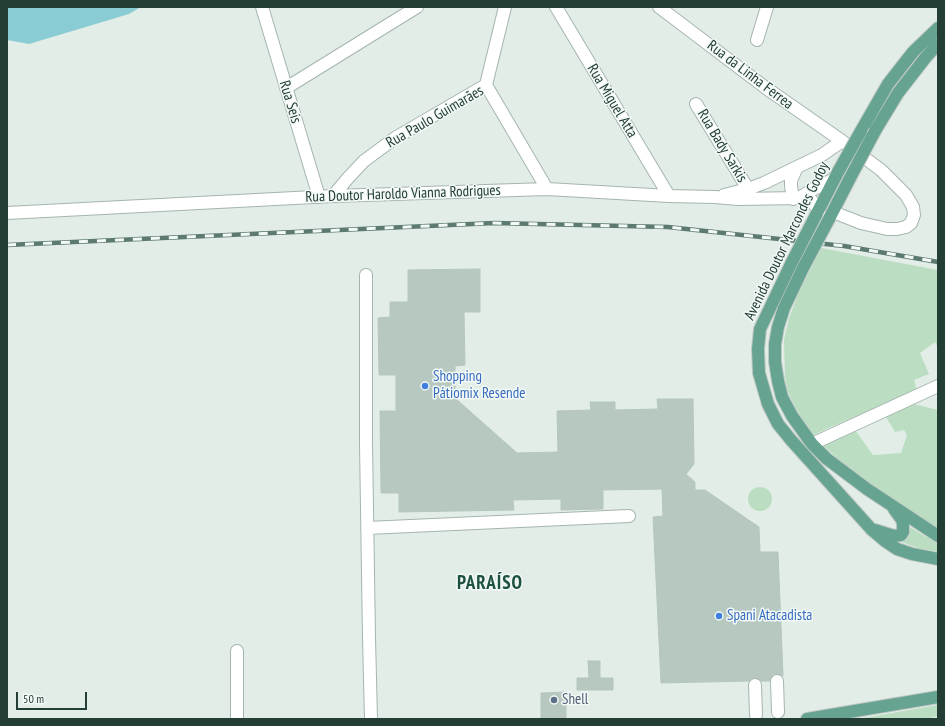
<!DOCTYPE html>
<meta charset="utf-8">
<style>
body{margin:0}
#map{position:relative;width:945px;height:726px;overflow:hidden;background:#e2ede7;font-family:"PT Sans Narrow",sans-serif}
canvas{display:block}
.frame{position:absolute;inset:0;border:8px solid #223e35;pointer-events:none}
.scale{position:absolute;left:16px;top:692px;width:71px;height:18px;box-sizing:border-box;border:2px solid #223e35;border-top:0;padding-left:5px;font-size:12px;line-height:14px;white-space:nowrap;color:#223e35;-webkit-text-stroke:3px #f3f9f6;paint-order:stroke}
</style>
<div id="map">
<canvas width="945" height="726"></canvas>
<div class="frame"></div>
<div class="scale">50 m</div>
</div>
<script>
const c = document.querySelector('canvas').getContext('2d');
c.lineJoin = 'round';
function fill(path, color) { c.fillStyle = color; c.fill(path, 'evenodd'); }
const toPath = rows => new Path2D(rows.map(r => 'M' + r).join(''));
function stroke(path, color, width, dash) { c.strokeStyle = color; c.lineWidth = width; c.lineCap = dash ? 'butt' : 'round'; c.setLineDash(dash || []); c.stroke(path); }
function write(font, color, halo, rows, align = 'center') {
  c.font = font + ' "PT Sans Narrow",sans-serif'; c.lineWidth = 3; c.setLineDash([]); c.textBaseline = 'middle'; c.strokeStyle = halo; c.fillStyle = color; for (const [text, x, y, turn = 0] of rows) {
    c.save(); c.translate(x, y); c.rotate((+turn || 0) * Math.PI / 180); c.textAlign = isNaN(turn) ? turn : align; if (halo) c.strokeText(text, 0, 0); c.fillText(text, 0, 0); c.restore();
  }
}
fill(toPath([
 [821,248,938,270,938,348,935,342,920,353,929,374,914,380,917,390,826,429,812,436,795,407,788,392,785,377,784,340,789,318,799,292],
 [914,404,938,410,938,530,873,485,838,459,823,445,855,430,873,455,901,453,907,435,904,430,895,432,886,417],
 '748 499a12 12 0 1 1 24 0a12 12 0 1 1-24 0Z',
 [908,526,938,544,938,552,918,548,899,541],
 [938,705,938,716,927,719,858,719]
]), '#bbdec2');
fill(toPath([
 [7,7,141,7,129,14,29,44,7,40]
]), '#89ccd3');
const building = toPath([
 [480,269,480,312,464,312,465,365,455,366,455,398,517,453,558,452,557,411,591,410,590,402,615,402,615,410,658,409,657,399,693,399,694,464,686,474,695,482,695,490,705,490,759,527,760,552,778,552,783,676,777,674,773,674,771,677,770,681,761,681,759,679,755,678,751,678,749,681,661,683,653,517,663,516,662,489,603,490,603,509,561,510,561,499,513,500,514,510,399,512,399,493,381,493,380,411,396,411,396,375,379,375,378,318,390,317,390,302,408,302,408,270,480,269],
 [588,661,600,661,600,678,613,678,613,690,577,690,577,678,589,678,588,661],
 [566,692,566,719,541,719,541,693,566,692]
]);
fill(building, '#b7c8c0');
stroke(building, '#b4c7be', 1);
const minor = toPath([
 [262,7,319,197],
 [556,7,669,196],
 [659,7,766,88,842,141,881,170,906,195,913,207,914,215,911,223,906,227,897,229,887,229,861,223,833,212],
 [757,40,767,7],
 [486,85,505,7],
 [286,88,417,7],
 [696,104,748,189],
 [724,195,748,189,764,183,822,155,842,141],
 [333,196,348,178,364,161,395,138,486,85,547,189],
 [799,198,814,189,834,179],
 [793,199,791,186,791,181,793,176,797,167],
 [7,213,333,196,547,189,669,196,715,197,738,199,799,198,809,199,812,201,819,211],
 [366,275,366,443,369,638,371,719],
 [812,444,938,386],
 [367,528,629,516],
 [777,681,778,712],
 [755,685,756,715],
 [237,719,237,651]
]);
const major = toPath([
 [861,131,888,84,913,52,938,28],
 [875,131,898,93,926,57,938,44],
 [816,215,838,172],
 [829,219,850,178],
 [791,264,760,329,758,349,759,373,768,404,778,424,791,440,872,530,885,541,897,549,912,554,938,559],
 [803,268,784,308,778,327,775,344,775,362,778,381,782,397,792,416,812,444,827,459,867,489,938,536],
 [875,530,894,536,901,535,903,532,903,524,902,520,894,509],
 [807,719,938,697]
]);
stroke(minor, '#a5b5ae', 14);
stroke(major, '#c1c9c6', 14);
stroke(minor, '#fff', 12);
stroke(major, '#66a390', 12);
const rail = toPath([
 [7,245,494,223,668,227,844,246,938,262]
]);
stroke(rail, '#5c7a70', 4.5);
stroke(rail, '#f3f9f6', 3, [9]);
const majorBridge = toPath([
 [838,172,861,131],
 [850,178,875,131],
 [791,264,816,215],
 [803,268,829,219]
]);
stroke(majorBridge, '#c1c9c6', 14, []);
stroke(majorBridge, '#66a390', 12);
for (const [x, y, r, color] of [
 [425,386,4,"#3f7fe0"],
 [719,616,4,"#3f7fe0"],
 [554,700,4,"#5c6f8a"]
]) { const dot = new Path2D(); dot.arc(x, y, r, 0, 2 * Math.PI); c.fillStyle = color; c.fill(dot); stroke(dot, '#f3f9f6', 1.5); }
write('15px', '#223e35', '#f3f9f6', [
 ["Rua da Linha Ferrea",750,75,37],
 ["Rua Miguel Atta",612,101,59],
 ["Rua Seis",290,102,73],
 ["Rua Paulo Guimarães",435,117,-30],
 ["Rua Bady Sarkis",722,146,59],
 ["Rua Doutor Haroldo Vianna Rodrigues",403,194,-2],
 ["Avenida Doutor Marcondes Godoy",787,241,-64]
]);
write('15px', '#366cbe', '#f3f9f6', [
 ["Shopping",433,377],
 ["Pátiomix Resende",433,394],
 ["Spani Atacadista",727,616]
], 'left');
write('15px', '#4e5e75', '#f3f9f6', [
 ["Shell",562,700]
], 'left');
c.letterSpacing = '1px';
write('bold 19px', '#1d5141', '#f3f9f6', [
 ["PARAÍSO",490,584]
]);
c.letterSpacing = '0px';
</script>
